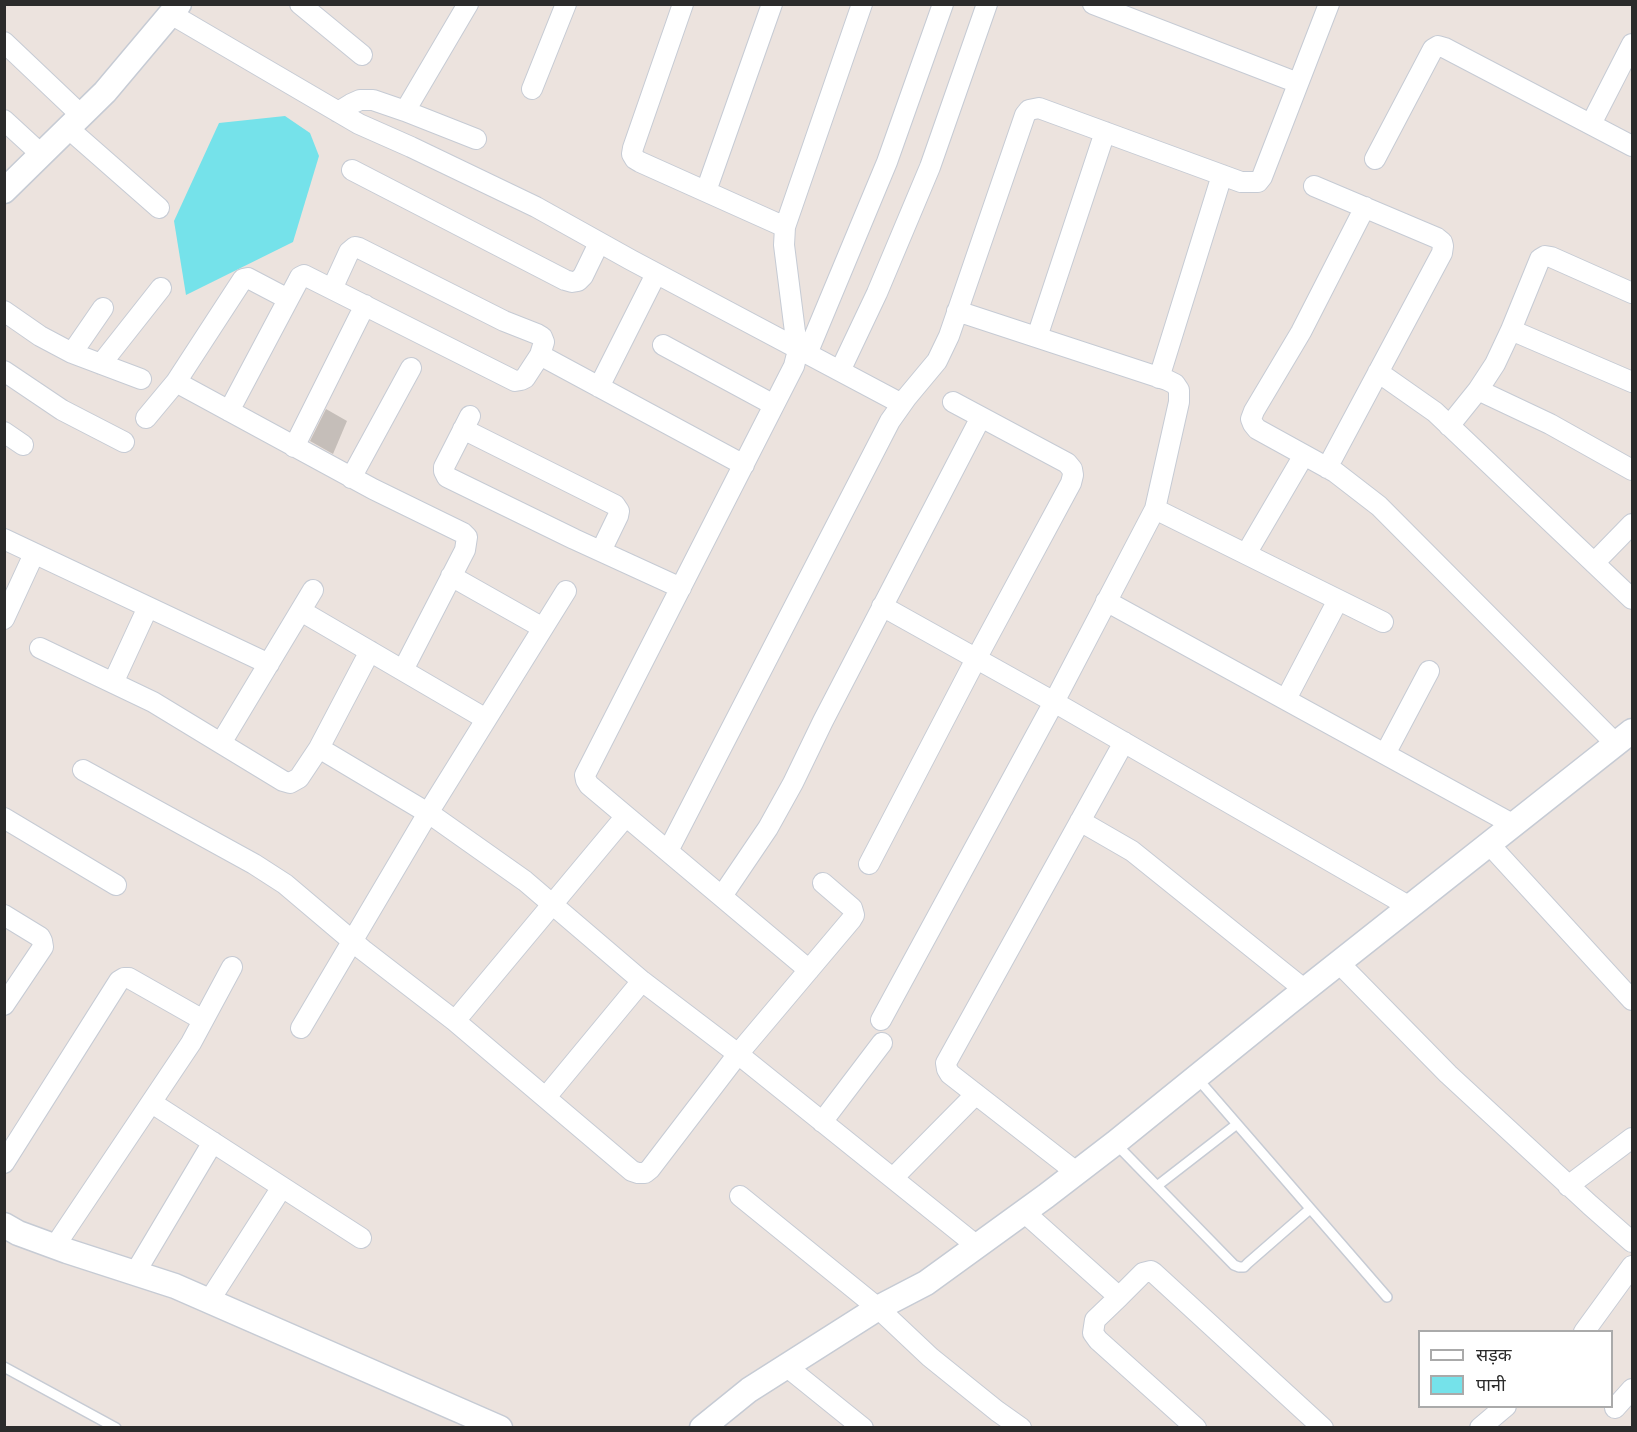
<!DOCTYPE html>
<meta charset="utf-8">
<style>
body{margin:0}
#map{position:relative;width:1637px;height:1432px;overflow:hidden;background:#ece3de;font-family:"PT Sans","Noto Sans Devanagari",sans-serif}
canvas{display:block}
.frame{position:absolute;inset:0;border:6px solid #2b2b2b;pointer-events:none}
.legend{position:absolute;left:1418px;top:1330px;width:195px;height:78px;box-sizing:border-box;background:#fff;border:2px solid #aaa;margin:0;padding:8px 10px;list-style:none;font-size:18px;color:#2b2b2b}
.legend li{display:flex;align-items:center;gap:12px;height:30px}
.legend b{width:30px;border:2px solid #aaa}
</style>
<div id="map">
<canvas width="1637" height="1432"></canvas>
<div class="frame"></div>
<ul class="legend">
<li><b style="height:8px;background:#fff"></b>सड़क</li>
<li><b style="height:16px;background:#75e2ea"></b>पानी</li>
</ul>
</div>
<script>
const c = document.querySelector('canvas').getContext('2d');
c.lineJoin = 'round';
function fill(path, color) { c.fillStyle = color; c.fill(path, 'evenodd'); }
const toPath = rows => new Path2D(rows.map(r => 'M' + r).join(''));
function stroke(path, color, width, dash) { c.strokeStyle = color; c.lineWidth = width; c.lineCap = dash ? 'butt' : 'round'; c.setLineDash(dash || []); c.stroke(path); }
fill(toPath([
 [285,116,310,133,319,156,293,242,186,295,174,221,219,123]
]), '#75e2ea');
fill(toPath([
 [326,409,347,421,333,454,310,441]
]), '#c5beb9');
const service = toPath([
 [1197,1078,1387,1297],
 [1115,1143,1234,1265,1239,1267,1244,1267,1248,1263,1310,1209],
 [1157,1186,1237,1124],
 [4,1367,116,1428]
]);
const minor = toPath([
 [300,4,362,55],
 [683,4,633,148,632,154,635,159,640,162,785,227],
 [1093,4,1298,83],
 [171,14,359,124,411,147,536,207,631,260,902,404],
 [4,42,82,116],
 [532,89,566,4],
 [405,111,476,139],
 [338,112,351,104,360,100,373,100,405,111,468,4],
 [4,120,42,155],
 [1591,124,1632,44],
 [69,129,159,208],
 [1375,159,1433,49,1438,46,1445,48,1632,146],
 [352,170,565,280,572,282,578,281,583,276,599,243],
 [1314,186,1437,238,1442,242,1443,246,1442,253,1327,468],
 [706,191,772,4],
 [1365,207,1301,332,1254,411,1251,419,1253,424,1257,429,1335,472,1379,506,1616,744],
 [332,289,349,252,355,247,359,248,504,321,537,334,542,337,544,342,540,355],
 [4,311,40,336,72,353,141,379],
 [1511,330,1632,382],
 [1037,337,1105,132],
 [663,345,774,405],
 [72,353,103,308],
 [807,354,887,162,943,4],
 [101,364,161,288],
 [4,371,62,410,124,442],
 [840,371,877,293,930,167,987,4],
 [1378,372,1435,412,1632,599],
 [1159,378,1222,175],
 [176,382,373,489,463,533,467,537,465,550,403,670],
 [599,387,656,274],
 [1478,390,1550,424,1632,470],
 [229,411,298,281,300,277,304,275,515,381,521,380,525,378,540,355,744,465],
 [470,416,444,467,444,471,447,477,574,539,681,588],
 [146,418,176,382,243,279,248,278,288,299],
 [1449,426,1478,390,1495,364,1511,330,1540,259,1545,256,1551,257,1632,293],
 [463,429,615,505,619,511,618,516,601,551],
 [4,432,23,445],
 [294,447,365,305],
 [351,478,411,368],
 [1155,509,1383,622],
 [4,539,269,664],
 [1246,554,1304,455],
 [1594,563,1632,524],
 [451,576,543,628],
 [1106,601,1514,825],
 [882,606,1054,702,1410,907],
 [301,611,486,719],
 [4,619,34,554],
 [40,648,153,702,283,781,290,783,299,778,319,748,433,816,525,881,642,981,738,1054,977,1246],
 [113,683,148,607],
 [1286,699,1338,600],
 [221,743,313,590],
 [319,748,370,651],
 [1385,754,1429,671],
 [83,770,254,864,285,884,363,950,455,1021,632,1171,638,1173,645,1173,650,1169,738,1054,851,920,854,915,852,908,823,883],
 [4,818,116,885],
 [1080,821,1132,851,1305,990],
 [1489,844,1632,1000],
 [668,851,890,421,907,397,937,361,949,336,1025,115,1029,110,1039,108,1241,182,1258,182,1262,177,1329,4],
 [869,864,976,659,1071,483,1073,475,1072,469,1067,463,953,402],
 [722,896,768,828,793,783,823,721,981,417],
 [4,915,40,937,42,941,43,947,4,1005],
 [1339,963,1448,1074,1590,1205,1632,1242],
 [809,970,589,785,586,780,585,775,794,366,798,350,795,332,784,245,785,227,862,4],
 [881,1020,1054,702,1155,509,1179,402,1179,390,1175,384,1167,380,957,311],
 [455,1021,626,816],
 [301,1028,428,813,566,591],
 [546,1097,642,981],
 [152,1103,361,1238],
 [822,1122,882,1043],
 [4,1163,119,981,124,978,129,978,203,1020],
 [1076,1172,950,1074,947,1069,946,1063,1124,742],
 [893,1178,976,1094],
 [1568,1186,1632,1138],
 [740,1196,878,1308,930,1357,997,1411,1021,1428],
 [1024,1212,1119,1297,1095,1320,1093,1333,1098,1340,1196,1428],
 [55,1246,191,1043,232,967],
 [135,1273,213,1142],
 [1119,1297,1143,1273,1151,1271,1154,1273,1323,1428],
 [209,1301,282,1187],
 [1584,1332,1632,1266],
 [786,1366,863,1428],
 [1615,1408,1632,1389],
 [1480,1428,1506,1406]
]);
const tertiary = toPath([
 [4,191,105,92,179,4],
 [4,1225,18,1233,67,1251,175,1286,500,1428],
 [702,1428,749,1390,878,1308,926,1283,1046,1196,1115,1143,1288,1003,1632,731]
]);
stroke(service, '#c6cbd4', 12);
stroke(minor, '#c6cbd4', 22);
stroke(tertiary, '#c6cbd4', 27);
stroke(service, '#fff', 9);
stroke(minor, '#fff', 20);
stroke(tertiary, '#fff', 24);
</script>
